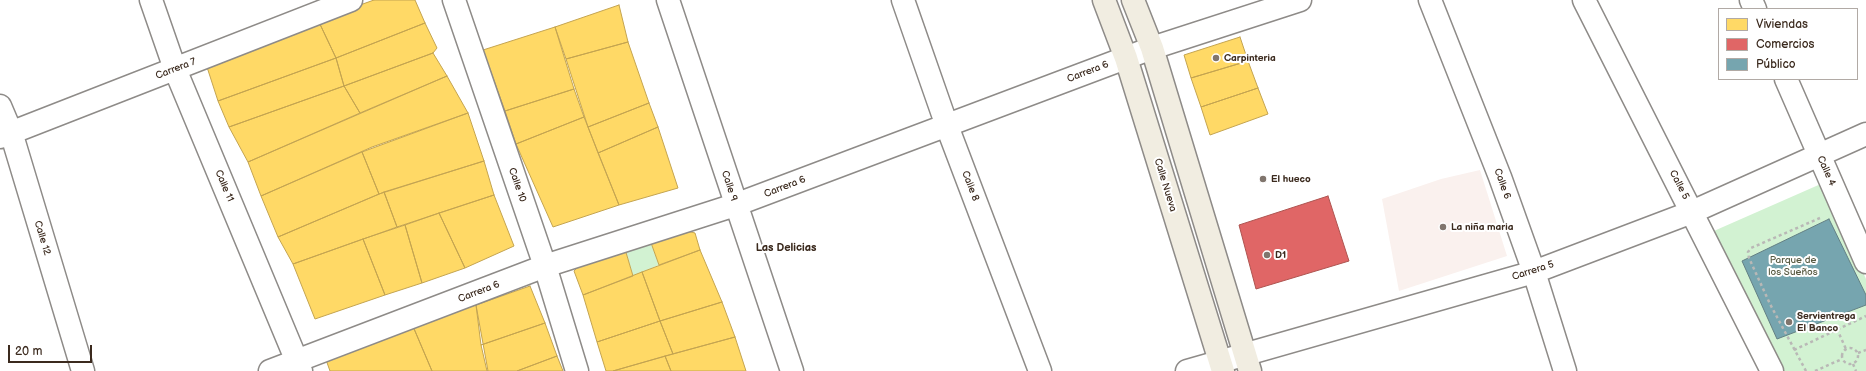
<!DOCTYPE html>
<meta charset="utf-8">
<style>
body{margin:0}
#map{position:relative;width:1866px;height:371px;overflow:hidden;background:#fff;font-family:"Balsamiq Sans",sans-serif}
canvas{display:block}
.legend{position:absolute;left:1718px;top:8px;width:140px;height:72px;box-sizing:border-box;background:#fff;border:1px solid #b1aaa5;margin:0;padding:5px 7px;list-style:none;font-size:12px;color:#3b2a1e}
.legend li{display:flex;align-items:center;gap:8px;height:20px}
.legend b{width:20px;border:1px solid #b1aaa5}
.scale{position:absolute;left:8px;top:345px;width:84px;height:18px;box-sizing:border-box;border:2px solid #3b2a1e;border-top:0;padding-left:5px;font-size:12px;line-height:14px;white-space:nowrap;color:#3b2a1e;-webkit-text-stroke:3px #fff;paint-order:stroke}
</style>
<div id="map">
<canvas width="1866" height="371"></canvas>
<ul class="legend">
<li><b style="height:11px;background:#ffd966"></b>Viviendas</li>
<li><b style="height:11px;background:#e06666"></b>Comercios</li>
<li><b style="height:11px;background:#76a5af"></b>Público</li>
</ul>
<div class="scale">20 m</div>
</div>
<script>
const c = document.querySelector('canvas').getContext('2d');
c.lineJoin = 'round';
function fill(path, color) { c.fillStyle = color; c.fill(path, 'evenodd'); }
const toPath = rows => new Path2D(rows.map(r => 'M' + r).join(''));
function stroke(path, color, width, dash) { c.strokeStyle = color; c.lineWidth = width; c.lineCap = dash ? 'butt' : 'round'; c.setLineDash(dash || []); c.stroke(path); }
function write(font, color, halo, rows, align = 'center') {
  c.font = font + ' "Balsamiq Sans",sans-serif'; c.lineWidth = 4; c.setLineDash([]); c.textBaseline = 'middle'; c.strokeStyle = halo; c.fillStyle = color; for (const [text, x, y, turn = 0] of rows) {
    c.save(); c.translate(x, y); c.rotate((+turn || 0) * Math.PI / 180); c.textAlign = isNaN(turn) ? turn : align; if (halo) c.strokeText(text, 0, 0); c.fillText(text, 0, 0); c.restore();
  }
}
fill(toPath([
 [1480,170,1507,256,1399,291,1382,199,1441,179]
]), '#faf1ee');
fill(toPath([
 [1823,183,1866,279,1866,371,1779,371,1707,234],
 [650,240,659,265,633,276,625,249]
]), '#d2f2d2');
const homes = toPath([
 [374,0,415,0,425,23,336,58,318,20,374,0],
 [619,5,628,42,566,59,555,27,619,5],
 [318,20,336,58,218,101,206,64,318,20],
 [425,23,437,48,433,53,344,86,336,58,425,23],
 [555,27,574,89,505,111,483,50,555,27],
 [1240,37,1248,61,1191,78,1184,55,1240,37],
 [628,42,649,103,588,127,566,59,628,42],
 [433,53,447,76,360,113,344,86,433,53],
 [336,58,344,86,229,127,218,101,336,58],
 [1248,61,1258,88,1201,107,1191,78,1248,61],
 [447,76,468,113,372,147,261,196,248,162,447,76],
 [344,86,360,113,248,162,229,127,344,86],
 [1258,88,1268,114,1210,135,1201,107,1258,88],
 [574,89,584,117,516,144,505,111,574,89],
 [649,103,658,127,598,153,588,127,649,103],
 [468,113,484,161,379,194,362,152,468,113],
 [584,117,619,205,553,227,516,144,584,117],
 [658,127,678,188,619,205,598,153,658,127],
 [362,152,379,194,278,237,261,196,362,152],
 [484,161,494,195,397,227,384,192,484,161],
 [384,192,397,227,293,264,278,237,384,192],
 [494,195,514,246,465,268,439,213,494,195],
 [439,213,465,268,422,283,405,225,439,213],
 [405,225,422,283,385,295,363,239,405,225],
 [683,230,695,233,700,250,659,265,650,240,683,230],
 [363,239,385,295,315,319,293,264,363,239],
 [625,249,633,276,583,295,574,271,582,262,625,249],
 [700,250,722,302,660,321,642,272,700,250],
 [642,272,660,321,597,342,583,295,642,272],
 [530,286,545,323,481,345,476,305,530,286],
 [722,302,735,337,673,354,660,321,722,302],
 [476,305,488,371,432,371,412,324,476,305],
 [660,321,673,354,613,371,606,371,597,342,660,321],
 [545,323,557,356,517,371,487,371,481,345,545,323],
 [412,324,432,371,330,371,325,357,412,324],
 [735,337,746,371,671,371,665,356,735,337],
 [557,356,563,371,517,371,557,356],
 [665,356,671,371,613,371,665,356]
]);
fill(homes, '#ffd966');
stroke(homes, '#c4a450', 1);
const shops = toPath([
 [1328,196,1349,261,1256,289,1239,225,1328,196]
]);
fill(shops, '#e06666');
stroke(shops, '#ae5450', 1);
const public = toPath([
 [1829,219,1866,295,1866,305,1777,339,1742,261,1829,219]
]);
fill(public, '#76a5af');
stroke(public, '#648084', 1);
const minor = toPath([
 [151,0,175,69,301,371],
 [454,0,545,266,577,371],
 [668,0,792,371],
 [903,0,947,126,1040,371],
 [1430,0,1500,177,1534,272,1565,371],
 [1584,0,1772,371],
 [1751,0,1755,9],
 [1786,79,1866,262],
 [0,106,11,132,83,371],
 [0,137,351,0],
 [270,371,545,266,735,205,1152,48,1300,0],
 [1187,371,1534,272,1692,212,1866,134]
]);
const major = toPath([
 [1104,0,1126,58,1223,371],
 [1133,0,1152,48,1250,371]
]);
stroke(minor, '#8e8b88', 25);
stroke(major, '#8e8b88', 25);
stroke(toPath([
 [1837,329,1846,349],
 '1842 356a8 8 0 1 1 16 0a8 8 0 1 1-16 0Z',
 [1794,350,1866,316],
 [1858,353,1866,350],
 [1853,364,1856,371],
 [1806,371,1770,304,1749,258,1748,252,1751,248,1820,218],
 [1815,371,1842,359]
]), '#b9b8b6', 2.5, [3, 3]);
stroke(minor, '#fff', 22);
stroke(major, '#f1ede1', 22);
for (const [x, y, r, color] of [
 [1216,58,4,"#80756d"],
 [1263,179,4,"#80756d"],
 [1443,227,4,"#80756d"],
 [1267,255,4,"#80756d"],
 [1789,322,4,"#80756d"]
]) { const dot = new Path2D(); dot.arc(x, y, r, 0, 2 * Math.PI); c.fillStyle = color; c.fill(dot); stroke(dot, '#fff', 1.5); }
write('bold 10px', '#3b2a1e', '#fff', [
 ["Carpinteria",1224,58],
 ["El hueco",1271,179],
 ["La niña maria",1451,227],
 ["D1",1275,255],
 ["Servientrega",1797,316],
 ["El Banco",1797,328]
], 'left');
write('10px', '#3b2a1e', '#fff', [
 ["Carrera 7",176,69,-21],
 ["Carrera 6",1088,72,-21],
 ["Calle 4",1826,171,66],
 ["Calle 6",1502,184,70],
 ["Calle 10",517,185,71],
 ["Calle Nueva",1165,185,73],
 ["Calle 5",1679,185,63],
 ["Calle 11",224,186,67],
 ["Calle 9",729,186,72],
 ["Calle 8",970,186,69],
 ["Carrera 6",785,187,-21],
 ["Calle 12",42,238,73],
 ["Carrera 5",1533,271,-18],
 ["Carrera 6",479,292,-21]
]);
write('10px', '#585a42', '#fff', [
 ["Parque de",1793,260],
 ["los Sueños",1793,272]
]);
write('bold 11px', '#3b2a1e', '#fff', [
 ["Las Delicias",786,248]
]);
</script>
